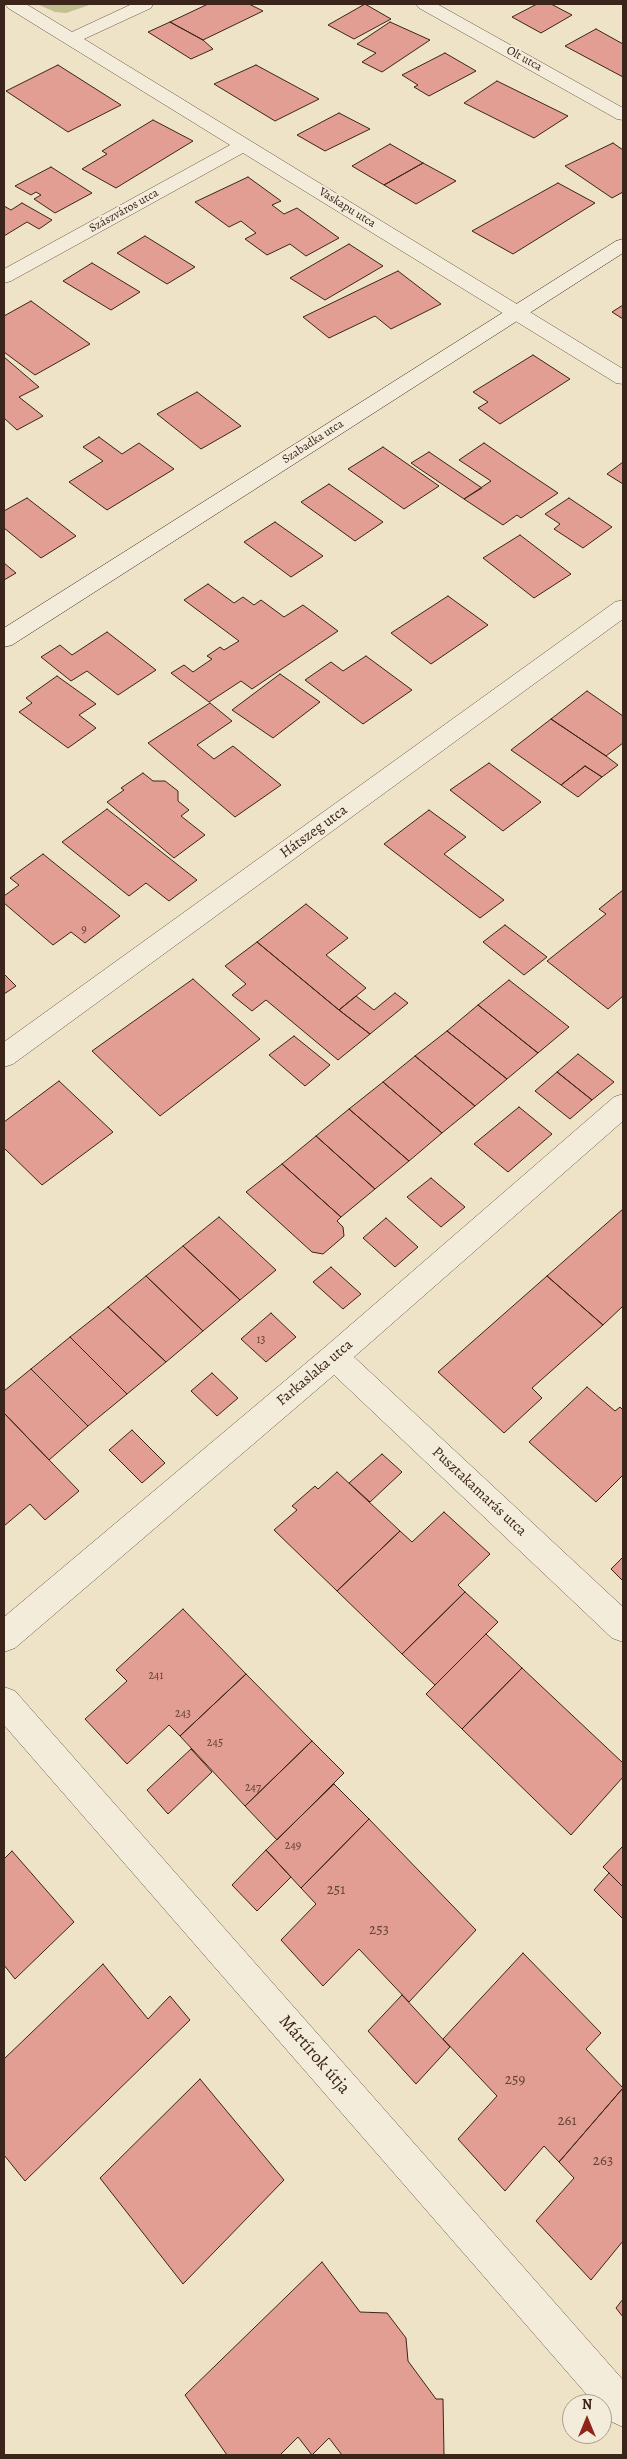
<!DOCTYPE html>
<meta charset="utf-8">
<style>
body{margin:0}
#map{position:relative;width:627px;height:2459px;overflow:hidden;background:#eee2c7;font-family:Alegreya,serif}
canvas{display:block}
.frame{position:absolute;inset:0;border:5px solid #3b2419;pointer-events:none}
.north{position:absolute;left:562px;top:2394px;width:50px;height:50px;box-sizing:border-box;background:#f4ecdb;border:1px solid #aa9c8d;border-radius:50%;rotate:0deg;font-size:14px;font-weight:700;line-height:20px;text-align:center;color:#3b2419}
.north::after{content:'';display:block;margin:auto;width:18px;height:22px;background:#8f2418;clip-path:polygon(50% 0,100% 100%,50% 72%,0 100%)}
</style>
<div id="map">
<canvas width="627" height="2459"></canvas>
<div class="frame"></div>
<div class="north">N</div>
</div>
<script>
const c = document.querySelector('canvas').getContext('2d');
c.lineJoin = 'round';
function fill(path, color) { c.fillStyle = color; c.fill(path, 'evenodd'); }
const toPath = rows => new Path2D(rows.map(r => 'M' + r).join(''));
function stroke(path, color, width, dash) { c.strokeStyle = color; c.lineWidth = width; c.lineCap = dash ? 'butt' : 'round'; c.setLineDash(dash || []); c.stroke(path); }
function write(font, color, halo, rows, align = 'center') {
  c.font = font + ' Alegreya,serif'; c.lineWidth = 4; c.setLineDash([]); c.textBaseline = 'middle'; c.strokeStyle = halo; c.fillStyle = color; for (const [text, x, y, turn = 0] of rows) {
    c.save(); c.translate(x, y); c.rotate((+turn || 0) * Math.PI / 180); c.textAlign = isNaN(turn) ? turn : align; if (halo) c.strokeText(text, 0, 0); c.fillText(text, 0, 0); c.restore();
  }
}
fill(toPath([
 [37,4,92,4,66,13,55,12]
]), '#c0c191');
const building = toPath([
 [208,4,249,4,263,11,203,40,170,22,208,4],
 [365,4,391,19,354,39,328,25,365,4],
 [537,4,551,4,572,15,541,33,512,17,537,4],
 [170,22,203,40,213,49,191,59,148,32,170,22],
 [390,22,430,40,382,72,362,62,376,53,357,44,390,22],
 [596,29,623,44,623,77,565,46,596,29],
 [445,53,476,71,429,96,414,87,418,85,402,75,445,53],
 [58,65,121,105,68,132,6,91,58,65],
 [256,65,319,99,275,121,214,84,256,65],
 [497,81,568,116,534,138,464,103,497,81],
 [339,113,370,129,325,151,297,135,339,113],
 [153,120,193,141,116,188,82,169,107,154,102,151,153,120],
 [613,143,623,150,623,192,612,198,565,166,613,143],
 [390,144,423,163,384,185,352,166,390,144],
 [423,163,456,181,416,204,384,185,423,163],
 [51,167,92,193,55,213,34,199,41,195,36,192,31,195,15,186,51,167],
 [248,177,281,201,272,205,284,214,297,208,339,238,306,256,290,244,267,255,245,239,256,233,241,221,229,227,195,202,248,177],
 [558,183,595,203,513,254,472,231,558,183],
 [22,203,52,220,39,229,27,222,4,236,4,206,11,210,22,203],
 [145,236,195,267,167,284,117,253,145,236],
 [349,244,383,266,325,300,290,278,349,244],
 [92,263,140,292,111,310,63,281,92,263],
 [398,271,441,304,391,329,375,316,329,338,303,317,398,271],
 [31,301,90,344,35,375,4,352,4,316,31,301],
 [623,305,623,319,612,312,623,305],
 [533,355,570,379,500,424,478,408,488,402,473,392,533,355],
 [4,357,39,387,19,397,43,416,17,430,4,418,4,357],
 [197,392,241,426,201,449,157,414,197,392],
 [99,437,122,454,139,443,174,469,107,510,69,482,103,461,83,447,99,437],
 [484,443,516,465,558,493,521,518,517,515,503,525,464,499,491,481,459,460,484,443],
 [383,447,439,486,404,509,348,469,383,447],
 [429,452,482,488,464,499,411,463,429,452],
 [623,462,623,484,607,474,623,462],
 [329,484,383,522,355,541,301,502,329,484],
 [27,498,76,536,41,558,4,528,4,511,27,498],
 [569,498,612,527,583,548,554,529,560,524,545,514,569,498],
 [275,522,323,556,291,577,244,542,275,522],
 [520,535,571,574,534,598,483,558,520,535],
 [4,563,16,573,4,580,4,563],
 [208,584,234,603,243,597,254,605,261,600,284,617,303,605,338,631,252,689,241,681,209,702,171,673,184,665,193,672,212,659,207,656,220,647,224,650,239,641,184,600,208,584],
 [448,596,488,625,431,664,391,633,448,596],
 [107,632,156,670,118,695,87,671,71,681,41,657,60,645,72,655,107,632],
 [366,656,412,690,363,724,305,680,331,662,343,671,366,656],
 [280,674,320,702,273,738,232,710,280,674],
 [57,676,96,704,79,715,96,728,68,748,19,712,32,703,26,698,57,676],
 [587,691,623,716,623,743,606,756,551,719,587,691],
 [210,703,232,721,197,745,214,759,233,746,281,785,235,817,148,743,210,703],
 [551,719,606,756,618,765,602,777,585,766,561,785,511,750,551,719],
 [489,763,541,802,503,831,450,790,489,763],
 [585,766,602,777,578,797,561,785,585,766],
 [143,773,153,781,165,781,178,791,178,801,189,810,181,816,205,835,174,858,107,802,124,790,121,788,143,773],
 [107,809,197,880,169,901,146,883,129,896,62,842,107,809],
 [429,810,466,837,444,854,504,900,480,918,384,844,429,810],
 [43,854,120,916,85,943,71,932,53,945,4,903,4,896,19,885,10,878,43,854],
 [623,890,623,996,608,1009,547,961,606,914,599,909,623,890],
 [306,904,348,938,326,955,366,988,339,1010,257,942,306,904],
 [505,925,547,957,524,975,483,942,505,925],
 [257,942,339,1010,370,1034,338,1060,266,1000,252,1011,232,995,246,984,225,966,257,942],
 [4,974,16,986,4,994,4,974],
 [193,979,260,1039,160,1116,92,1051,193,979],
 [509,980,569,1027,538,1053,478,1005,509,980],
 [395,993,408,1003,370,1034,339,1010,356,996,374,1010,395,993],
 [478,1005,538,1053,507,1079,447,1031,478,1005],
 [447,1031,507,1079,475,1106,415,1056,447,1031],
 [294,1036,330,1065,305,1086,269,1055,294,1036],
 [578,1054,614,1082,592,1100,557,1072,578,1054],
 [415,1056,475,1106,442,1133,383,1082,415,1056],
 [557,1072,592,1100,570,1119,535,1091,557,1072],
 [59,1081,113,1132,42,1185,4,1148,4,1122,59,1081],
 [383,1082,442,1133,409,1161,349,1109,383,1082],
 [519,1107,552,1134,508,1172,474,1144,519,1107],
 [349,1109,409,1161,375,1189,316,1136,349,1109],
 [316,1136,375,1189,341,1217,282,1164,316,1136],
 [282,1164,341,1217,337,1221,343,1227,344,1236,323,1254,312,1252,246,1192,282,1164],
 [431,1178,465,1207,441,1227,407,1197,431,1178],
 [623,1209,623,1306,603,1325,547,1276,623,1209],
 [219,1217,276,1270,240,1300,183,1246,219,1217],
 [386,1218,418,1247,395,1267,363,1238,386,1218],
 [183,1246,240,1300,203,1331,146,1276,183,1246],
 [331,1267,361,1294,343,1309,313,1282,331,1267],
 [146,1276,203,1331,166,1362,108,1307,146,1276],
 [547,1276,603,1325,532,1388,542,1398,504,1433,438,1372,547,1276],
 [108,1307,166,1362,127,1394,70,1337,108,1307],
 [271,1313,296,1337,266,1362,241,1339,271,1313],
 [70,1337,127,1394,88,1426,31,1369,70,1337],
 [31,1369,88,1426,49,1460,4,1413,4,1391,31,1369],
 [212,1373,238,1398,217,1416,191,1391,212,1373],
 [587,1387,615,1411,620,1407,623,1410,623,1475,596,1502,529,1442,587,1387],
 [4,1413,79,1491,45,1520,30,1504,4,1526,4,1413],
 [132,1430,165,1463,142,1483,109,1450,132,1430],
 [382,1454,402,1472,370,1502,349,1483,382,1454],
 [337,1472,400,1531,337,1591,274,1530,297,1510,292,1506,315,1486,318,1489,337,1472],
 [444,1512,490,1554,458,1585,465,1592,402,1654,337,1591,400,1531,412,1542,444,1512],
 [623,1557,623,1581,611,1569,623,1557],
 [465,1592,498,1622,435,1685,402,1654,465,1592],
 [183,1609,246,1674,180,1736,169,1725,127,1764,85,1719,127,1681,116,1670,183,1609],
 [486,1634,522,1668,462,1729,426,1694,486,1634],
 [522,1668,623,1763,623,1777,571,1835,462,1729,522,1668],
 [246,1674,312,1741,245,1806,180,1736,246,1674],
 [312,1741,344,1773,277,1840,245,1806,312,1741],
 [191,1749,212,1772,168,1814,147,1790,191,1749],
 [334,1784,369,1819,301,1888,266,1850,334,1784],
 [369,1819,476,1930,409,2002,359,1949,323,1986,281,1940,316,1904,301,1888,369,1819],
 [623,1846,623,1887,603,1867,623,1846],
 [266,1850,291,1877,257,1911,232,1885,266,1850],
 [12,1851,74,1922,15,1979,4,1965,4,1859,12,1851],
 [609,1873,623,1887,623,1919,594,1890,609,1873],
 [523,1953,601,2033,586,2049,623,2088,559,2162,544,2146,505,2191,458,2139,497,2096,443,2039,523,1953],
 [103,1964,148,2019,170,1996,190,2020,25,2181,4,2155,4,2059,103,1964],
 [402,1995,450,2047,416,2084,368,2031,402,1995],
 [200,2079,284,2180,183,2284,100,2178,200,2079],
 [623,2088,623,2241,591,2280,536,2221,574,2178,559,2162,623,2088],
 [322,2262,360,2312,387,2313,406,2338,408,2361,436,2399,443,2399,444,2455,342,2455,329,2438,312,2455,298,2437,280,2455,227,2455,185,2395,322,2262],
 [623,2299,623,2317,616,2308,623,2299]
]);
fill(building, '#e29e92');
stroke(building, '#3b2419', 1);
const street = toPath([
 [5,4,26,4,72,32,132,4,153,4,151,8,84,39,623,369,623,384,616,383,243,153,11,281,4,283,4,269,230,145,8,8,5,4],
 [416,4,437,4,623,108,623,120,617,119,419,8,416,4],
 [623,600,623,619,13,1064,4,1067,4,1042,615,602,623,600],
 [623,1094,623,1121,354,1357,623,1607,623,1642,612,1638,334,1375,15,1648,4,1652,4,1617,324,1348,614,1097,623,1094],
 [4,1687,15,1691,623,2380,623,2427,610,2421,602,2412,602,2404,595,2404,4,1725,4,1687]
]);
const secondary = toPath([
 [623,239,623,253,12,645,4,647,4,628,616,241,623,239]
]);
stroke(street, '#685444', 1);
stroke(secondary, '#3b2419', 1);
fill(street, '#f4ecdb');
fill(secondary, '#f4ecdb');
write('12px', '#3b2419', '#f4ecdb', [
 ["Olt utca",524,59,29],
 ["Vaskapu utca",347,208,32],
 ["Szászváros utca",124,211,-29],
 ["Szabadka utca",313,442,-33]
]);
write('12px', '#654237', null, [
 ["9",84,930],
 ["13",261,1340],
 ["241",156,1676],
 ["243",183,1714],
 ["245",215,1743],
 ["247",253,1788],
 ["249",293,1846]
]);
write('15px', '#3b2419', '#f4ecdb', [
 ["Hátszeg utca",314,832,-36],
 ["Farkaslaka utca",315,1373,-40],
 ["Pusztakamarás utca",479,1492,43]
]);
write('15px', '#654237', null, [
 ["251",336,1890],
 ["253",379,1930],
 ["259",515,2080],
 ["261",567,2121],
 ["263",603,2161]
]);
write('18px', '#3b2419', '#f4ecdb', [
 ["Mártírok útja",314,2055,49]
]);
</script>
